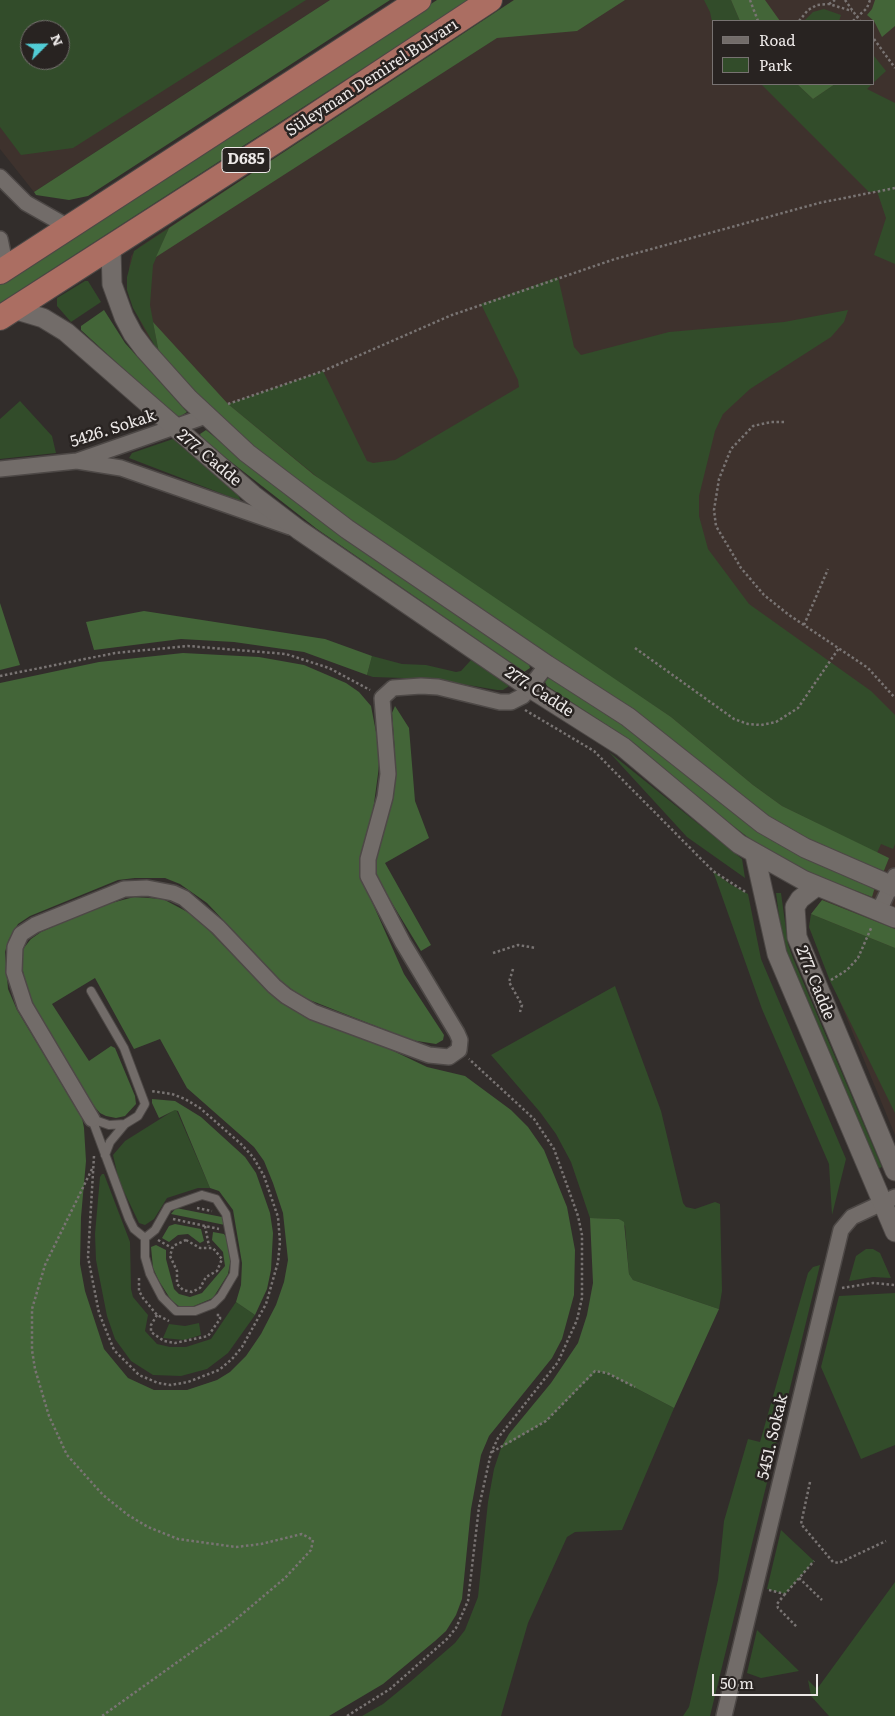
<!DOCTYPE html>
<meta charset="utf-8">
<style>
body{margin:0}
#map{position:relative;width:895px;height:1716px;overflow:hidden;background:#322d2b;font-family:Literata,serif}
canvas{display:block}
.legend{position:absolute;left:712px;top:20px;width:162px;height:65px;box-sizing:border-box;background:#282321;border:1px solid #777271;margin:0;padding:6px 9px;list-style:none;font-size:15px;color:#ede9e8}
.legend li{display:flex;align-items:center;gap:10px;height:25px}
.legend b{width:25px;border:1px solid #777271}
.north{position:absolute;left:20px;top:20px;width:50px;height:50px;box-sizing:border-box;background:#282321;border:1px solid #777271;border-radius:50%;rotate:67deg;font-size:14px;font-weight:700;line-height:20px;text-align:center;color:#ede9e8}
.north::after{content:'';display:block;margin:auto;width:18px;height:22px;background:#51ccd5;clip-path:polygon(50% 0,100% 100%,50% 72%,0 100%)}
.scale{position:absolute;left:712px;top:1674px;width:106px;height:22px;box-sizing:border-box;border:2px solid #ede9e8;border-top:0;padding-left:6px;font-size:15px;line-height:18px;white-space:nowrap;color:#ede9e8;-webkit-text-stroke:4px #282321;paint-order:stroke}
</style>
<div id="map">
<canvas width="895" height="1716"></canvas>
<ul class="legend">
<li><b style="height:6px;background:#726c69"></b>Road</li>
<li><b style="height:14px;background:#324c2a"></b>Park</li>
</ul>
<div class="north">N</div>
<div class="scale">50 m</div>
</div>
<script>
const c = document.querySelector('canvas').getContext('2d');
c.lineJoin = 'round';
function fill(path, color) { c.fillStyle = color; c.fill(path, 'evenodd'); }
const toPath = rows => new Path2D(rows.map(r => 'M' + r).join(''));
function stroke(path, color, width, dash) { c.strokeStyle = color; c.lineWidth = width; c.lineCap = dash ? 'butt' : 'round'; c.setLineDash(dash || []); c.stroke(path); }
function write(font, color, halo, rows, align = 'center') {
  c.font = font + ' Literata,serif'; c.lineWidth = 5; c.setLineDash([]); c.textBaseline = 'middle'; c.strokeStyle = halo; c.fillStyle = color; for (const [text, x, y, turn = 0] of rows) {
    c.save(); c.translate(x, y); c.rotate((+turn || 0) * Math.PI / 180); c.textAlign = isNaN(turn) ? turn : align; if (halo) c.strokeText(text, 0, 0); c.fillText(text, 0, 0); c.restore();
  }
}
fill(toPath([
 [0,0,330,0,34,192,0,149],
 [30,30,60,30,60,60,30,60],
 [514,0,895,0,895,1135,809,927,811,914,829,891,325,505,147,336,129,297,129,267,131,256,139,247],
 [714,21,874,21,874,84,714,84]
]), '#3e322d');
fill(toPath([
 [0,0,306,0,73,148,21,155,0,127],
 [30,30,60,30,60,60,30,60],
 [704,0,731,0,740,21,714,21,714,31,710,12],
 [824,9,841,15,839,21,804,21,813,12],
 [874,56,886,71,874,82],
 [761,84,797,84,813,99,835,84,872,84,867,89,895,103,895,264,874,255,886,218,877,191,869,192],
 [169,228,153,265,150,305,159,353,133,308,127,290,127,277,134,251],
 [558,277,574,347,581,355,669,332,784,322,848,310,844,322,831,337,750,389,723,414,715,431,699,496,699,516,708,549,749,604,871,691,895,715,895,844,893,849,881,844,877,853,782,806,753,785,671,717,338,494,228,404,323,371,367,461,373,463,395,460,519,387,518,380,481,304],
 [85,281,88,281,101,302,71,322,57,306,57,298],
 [20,401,52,436,56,453,0,459,0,419],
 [173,439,238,495,241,501,129,458,132,453],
 [372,656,402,664,426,665,456,672,461,671,471,660,509,686,503,690,497,690,433,679,373,677,367,675],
 [609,752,742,859,745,878,687,837],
 [713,871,730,884,748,894,761,959,846,1159,832,1215,829,1164,762,1009],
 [776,893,781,893,788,944,793,958,882,1167,877,1169,783,946],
 [811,914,895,948,895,1113,830,981,809,927],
 [615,986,661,1111,683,1203,686,1207,695,1209,715,1202,720,1204,722,1291,719,1309,633,1280,629,1274,625,1226,619,1219,590,1218,571,1162,556,1134,540,1112,491,1055],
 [176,1109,210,1188,198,1188,167,1198,154,1219,145,1225,139,1223,119,1181,113,1155,125,1141],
 [102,1174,104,1174,130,1242,131,1289,133,1297,148,1315,145,1331,157,1344,170,1347,186,1347,211,1339,236,1302,255,1315,228,1353,207,1369,181,1376,153,1375,131,1361,115,1339,107,1316,96,1260,95,1234,100,1177],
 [866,1249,873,1249,880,1253,891,1278,873,1277,849,1281,856,1256],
 [820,1265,710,1716,683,1716,689,1707,718,1580,724,1521,748,1439,760,1442,808,1273,813,1267],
 [895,1293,895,1445,861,1459,821,1367,839,1296],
 [199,1323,201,1335,184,1340,163,1338,169,1324,185,1326],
 [595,1371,607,1373,674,1408,622,1530,575,1532,567,1537,528,1623,501,1716,362,1716,383,1704,410,1682,455,1643,465,1630,478,1597,488,1502,494,1469,501,1448,546,1421],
 [781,1530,814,1561,785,1594,767,1589],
 [895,1582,895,1716,829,1716,811,1696,808,1680,817,1689],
 [757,1630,799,1671,761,1678,747,1673]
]), '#324c2a');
fill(toPath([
 [330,0,390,0,88,196,69,200,36,195,34,192],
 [437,0,469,0,0,303,0,284],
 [514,0,625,0,577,31,497,38,156,257,169,228],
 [731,0,765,0,780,21,740,21],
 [875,0,895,0,895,26,882,37,874,21,867,15,872,9],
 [797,84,835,84,813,99],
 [104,310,125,343,187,412,181,416,175,416,81,330,81,326],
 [153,322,228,404,314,475,671,717,753,785,782,806,889,858,883,873,838,855,777,824,325,505,221,421,159,353],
 [206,430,289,497,529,664,530,668,524,672,317,529,203,440,200,434],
 [0,603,20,665,0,670],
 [144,611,325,639,372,656,367,675,304,652,234,642,181,639,94,650,86,622],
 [183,653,259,657,304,665,346,683,359,692,371,706,380,753,378,774,373,811,361,853,360,875,404,974,444,1035,443,1040,436,1044,411,1040,302,997,282,982,207,903,180,884,165,878,135,878,118,880,30,916,18,924,9,939,5,952,8,989,17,1010,82,1118,84,1128,86,1161,81,1217,80,1264,85,1291,104,1349,128,1378,154,1390,187,1390,217,1380,230,1372,246,1356,261,1334,276,1305,284,1282,288,1260,283,1213,273,1183,264,1161,254,1147,187,1088,160,1039,134,1049,95,978,52,1004,89,1061,111,1046,115,1048,135,1096,136,1104,125,1116,116,1118,106,1116,100,1113,92,1104,33,1007,26,989,21,959,23,949,31,939,41,932,100,906,134,897,163,899,195,916,262,985,297,1011,385,1047,427,1067,465,1076,511,1110,528,1127,544,1150,567,1207,575,1250,574,1295,562,1339,552,1358,489,1436,481,1455,471,1509,462,1599,456,1615,446,1631,435,1641,383,1684,329,1716,0,1716,0,683,99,662],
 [549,677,875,887,872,897,808,872,758,845,711,809,634,743,547,686,545,682],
 [395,706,409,728,415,801,429,838,385,863,431,945,421,951,378,880,375,871,375,863,394,788,395,753,392,713],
 [822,900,895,929,895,948,811,914],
 [152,1099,175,1101,201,1117,245,1157,256,1173,270,1213,273,1233,271,1270,267,1289,255,1315,236,1302,241,1285,242,1263,233,1210,219,1191,210,1188,178,1111,175,1110,159,1118,152,1103],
 [176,1208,222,1217,225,1225,171,1214],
 [590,1218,619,1219,624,1222,629,1274,633,1280,719,1309,674,1408,607,1373,596,1371,546,1421,501,1448,509,1434,551,1383,578,1343,587,1315,593,1283],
 [175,1224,201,1229,204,1241,200,1243,188,1234,178,1235,169,1242,162,1238,169,1226],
 [213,1232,224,1234,228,1240,231,1258,228,1274,213,1298,194,1306,180,1307,171,1300,159,1281,153,1268,151,1247,156,1245,166,1250,166,1259,174,1289,179,1294,190,1297,202,1293,225,1266,223,1252,212,1240]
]), '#436538');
const service = toPath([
 [91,991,124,1048,145,1104,138,1116,125,1124,109,1125,92,1119],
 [92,1119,129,1219,134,1229,145,1238],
 [105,1155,110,1142,125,1124],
 [202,1195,216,1199,226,1214,235,1261,234,1274,221,1296,213,1304,195,1311,176,1311,162,1297,150,1274,145,1257,145,1238,155,1230,168,1207,202,1195]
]);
const minor = toPath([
 [0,177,26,203,70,228],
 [0,239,6,268],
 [77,461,121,468,290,527],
 [0,469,77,461,206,416],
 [879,911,895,876],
 [92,1119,25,1006,14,972,15,947,21,934,35,925,124,889,147,888,173,893,184,898,218,927,274,986,286,996,313,1012,429,1055,449,1057,459,1050,460,1040,457,1033,403,943,368,876,368,859,385,797,388,774,382,698,393,688,421,686,438,687,500,702,511,702,523,696,547,665],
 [724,1716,841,1230,852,1217,895,1197]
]);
const tertiary = toPath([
 [111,248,112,284,124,317,133,334,145,350,189,399,247,453,347,529,547,665,628,717,763,824,805,848,895,887],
 [13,309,43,318,66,332,253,495,299,530,530,688,623,747,739,844,803,880,895,918],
 [755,855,777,954,895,1232],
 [817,886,800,899,795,907,797,937,895,1171]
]);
const trunk = toPath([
 [0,272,419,0],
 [0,318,282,137,490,0]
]);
stroke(service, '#4d4846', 10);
stroke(minor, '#4d4846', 18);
stroke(tertiary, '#4d4846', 21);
stroke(trunk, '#4d4846', 26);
stroke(toPath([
 [750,0,758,21],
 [845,0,860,21],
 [829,4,835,0],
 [799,21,808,10,817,5,829,4,852,11],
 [853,21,867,8,870,0],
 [874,39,895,68],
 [228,404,323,371,452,315,615,259,819,203,895,188],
 [784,422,771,422,753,426,731,449,719,479,714,510,716,526,741,568,764,595,789,615,868,668,895,698],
 [804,625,828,569],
 [635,648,734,719,748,724,761,725,776,722,798,708,839,648],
 [0,676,115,653,188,646,286,654,329,668,370,690],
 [525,710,594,751,713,871,747,893],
 [493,953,518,945,536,948],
 [513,969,509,982,522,1005,520,1012],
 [831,980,847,970,858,958,872,926],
 [94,1156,88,1257,99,1313,114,1350,139,1375,158,1383,171,1385,188,1382,219,1370,232,1359,242,1347,266,1304,278,1262,280,1242,278,1217,264,1176,253,1157,241,1144,200,1108,185,1099,172,1094,151,1091],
 [92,1169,45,1265,32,1309,32,1350,35,1369,49,1416,67,1455,103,1495,128,1515,148,1527,178,1539,236,1547,261,1544,302,1534,313,1540,311,1550,285,1578,228,1626,102,1716],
 [197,1208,212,1211],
 [173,1219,219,1229],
 [205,1226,209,1246],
 [158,1240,172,1248],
 [186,1240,200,1248,213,1248,222,1259,217,1271,206,1277,200,1288,192,1292,183,1290,177,1284,177,1271,170,1256,173,1246,186,1240],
 [139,1278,139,1291,143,1298,157,1315,169,1321],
 [842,1288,873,1283,895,1285],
 [157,1315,151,1325,151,1332,164,1341,175,1343,208,1336,220,1319,220,1315,216,1315],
 [492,1452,546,1421,595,1371,607,1373,635,1387],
 [810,1482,801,1524,833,1562,839,1563,886,1541],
 [799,1578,822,1600],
 [769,1590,785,1594,814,1561],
 [785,1594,777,1604,778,1608,797,1627],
 [347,1716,390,1689,447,1639,456,1628,468,1601,479,1507,491,1453,498,1438,558,1362,577,1320,582,1298,582,1235,578,1216,554,1149,534,1119,469,1059]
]), '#797473', 2.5, [2.5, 2.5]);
stroke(service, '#726c69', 8);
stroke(minor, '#726c69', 15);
stroke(tertiary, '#726c69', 19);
stroke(trunk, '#ab6e62', 24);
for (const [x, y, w] of [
 [246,160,48]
]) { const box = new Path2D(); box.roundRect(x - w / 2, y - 12.5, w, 25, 4); c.fillStyle = '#282321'; c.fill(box); stroke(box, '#ede9e8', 1); }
write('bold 15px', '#ede9e8', null, [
 ["D685",246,160]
]);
write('16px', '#ede9e8', '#282321', [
 ["Süleyman Demirel Bulvarı",372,78,-33],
 ["5426. Sokak",113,429,-18],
 ["277. Cadde",209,458,40],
 ["277. Cadde",539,692,33],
 ["277. Cadde",815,983,68],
 ["5451. Sokak",773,1437,-77]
]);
</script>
